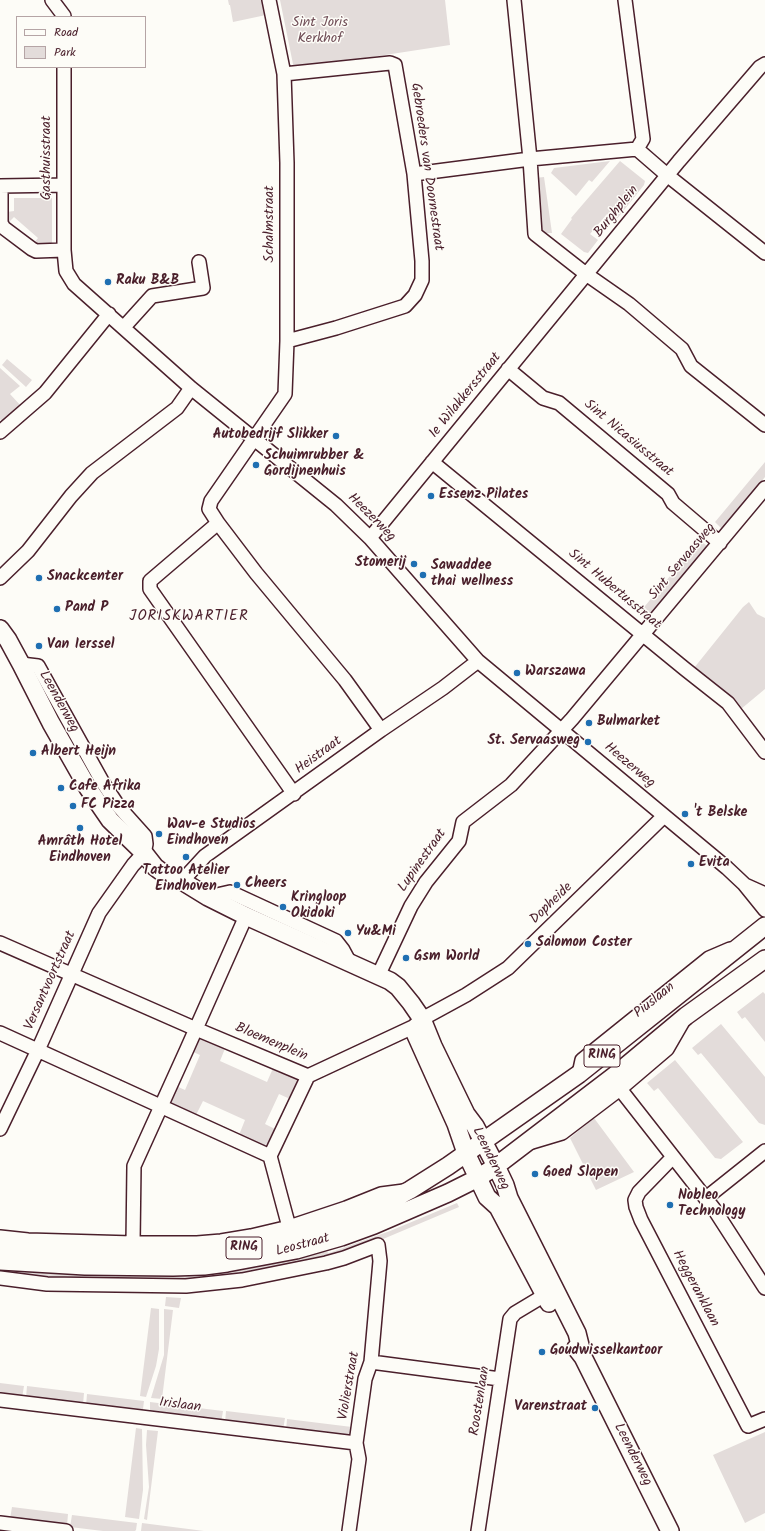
<!DOCTYPE html>
<meta charset="utf-8">
<style>
body{margin:0}
#map{position:relative;width:765px;height:1531px;overflow:hidden;background:#fdfcf7;font-family:Kalam,sans-serif}
canvas{display:block}
.legend{position:absolute;left:16px;top:16px;width:130px;height:52px;box-sizing:border-box;background:#fdfcf7;border:1px solid #b5a4a5;margin:0;padding:5px 7px;list-style:none;font-size:12px;color:#4a1f2b}
.legend li{display:flex;align-items:center;gap:8px;height:20px}
.legend b{width:20px;border:1px solid #b5a4a5}
</style>
<div id="map">
<canvas width="765" height="1531"></canvas>
<ul class="legend">
<li><b style="height:5px;background:#fdfcf7"></b>Road</li>
<li><b style="height:11px;background:#e3dcda"></b>Park</li>
</ul>
</div>
<script>
const c = document.querySelector('canvas').getContext('2d');
c.lineJoin = 'round';
function fill(path, color) { c.fillStyle = color; c.fill(path, 'evenodd'); }
const toPath = rows => new Path2D(rows.map(r => 'M' + r).join(''));
function stroke(path, color, width, dash) { c.strokeStyle = color; c.lineWidth = width; c.lineCap = dash ? 'butt' : 'round'; c.setLineDash(dash || []); c.stroke(path); }
function write(font, color, halo, rows, align = 'center') {
  c.font = font + ' Kalam,sans-serif'; c.lineWidth = 3; c.setLineDash([]); c.textBaseline = 'middle'; c.strokeStyle = halo; c.fillStyle = color; for (const [text, x, y, turn = 0] of rows) {
    c.save(); c.translate(x, y); c.rotate((+turn || 0) * Math.PI / 180); c.textAlign = isNaN(turn) ? turn : align; if (halo) c.strokeText(text, 0, 0); c.fillText(text, 0, 0); c.restore();
  }
}
fill(toPath([
 [228,0,263,0,266,15,233,22,230,5,229,5],
 [280,0,445,0,450,45,294,69],
 [610,161,592,182,589,180,576,196,551,173,554,168],
 [620,161,645,181,644,185,616,220,607,214,590,234,598,240,588,253,584,252,561,234,572,219,571,218],
 [544,177,552,233,539,233,535,178],
 [14,198,52,198,52,243,49,246,33,244,38,238,14,217,8,223,7,212,14,211],
 [7,359,32,380,26,387,2,365],
 [0,368,20,386,10,394,21,406,2,422,0,419],
 [765,462,765,477,722,529,715,522],
 [700,540,707,546,648,618,640,612],
 [749,602,757,614,765,618,765,689,741,709,732,698,694,668,743,607],
 [763,992,765,994,765,1042,745,1017,742,1019,737,1012],
 [721,1024,765,1077,765,1125,759,1123,701,1053,698,1055,692,1048],
 [200,1038,204,1038,226,1046,220,1061,267,1082,274,1066,298,1077,298,1082,290,1099,279,1094,265,1124,275,1129,269,1142,265,1145,261,1145,239,1135,245,1120,203,1101,196,1115,172,1103,171,1095,176,1086,185,1090,200,1055,191,1051,196,1041],
 [675,1060,743,1142,721,1159,715,1158,658,1088,654,1091,647,1083],
 [594,1118,634,1172,596,1190,570,1138],
 [457,1203,459,1207,376,1242,322,1261,191,1282,63,1281,0,1274,0,1269,313,1252,327,1252,329,1253,390,1231],
 [166,1297,181,1298,179,1308,165,1306],
 [151,1308,159,1309,159,1349,156,1366,146,1397,140,1396],
 [164,1309,173,1310,162,1399,151,1398,164,1355],
 [0,1383,24,1386,22,1398,0,1395],
 [27,1386,84,1393,83,1405,26,1398],
 [87,1394,144,1401,143,1409,142,1411,86,1406],
 [150,1402,223,1411,221,1423,150,1412],
 [226,1411,285,1418,283,1430,225,1423],
 [287,1419,352,1427,351,1432,348,1437,286,1431],
 [136,1428,142,1429,143,1490,139,1519,125,1517],
 [147,1430,158,1431,147,1520,144,1519,149,1487,146,1445],
 [765,1432,765,1513,745,1523,713,1455],
 [12,1507,68,1514,67,1526,10,1519],
 [72,1515,137,1523,136,1530,135,1531,103,1531,70,1527],
 [142,1523,204,1531,141,1531]
]), '#e3dcda');
const minor = toPath([
 [52,0,64,16],
 [269,0,284,74,287,163,287,341,285,394,211,501,209,509,218,523,150,581,150,589,294,794],
 [514,0,530,159,535,234,586,274,629,304,682,349,691,366,765,425],
 [625,0,643,139,637,149],
 [64,67,64,250,66,271,74,284,191,388,336,505,370,538,478,661,727,868,744,884,765,910],
 [284,74,390,63,395,65,414,174,422,261,422,280,415,295,405,306,336,328,287,341],
 [414,174,530,159,637,149,667,175,765,253],
 [0,186,64,185],
 [1,186,1,223,4,228,32,249,36,251,64,250],
 [124,327,152,296,203,288,199,262],
 [508,369,543,398,559,403,668,494,673,503,720,543],
 [0,432,45,393,109,314],
 [432,462,685,669,728,703,765,752],
 [218,523,256,573,345,680,381,730],
 [370,538,679,161,760,67,765,64],
 [0,578,28,551,71,496,92,473,177,408,191,388],
 [182,881,205,856,381,730,443,688,478,661],
 [745,885,765,894],
 [208,897,230,892,336,941,343,950,350,963],
 [0,943,196,1029,308,1076,270,1156,0,1033],
 [378,976,411,906,426,882,459,841,463,822,511,785,572,719,765,488],
 [579,1074,582,1060,709,958,730,949],
 [308,1076,413,1027,422,1019,466,995,508,968,664,816],
 [620,1089,714,1209,765,1288],
 [0,1129,38,1050,99,913,133,865,144,853,146,844,145,836,119,807,103,783,38,666,21,664],
 [532,1142,562,1133,620,1089,667,1049,682,1023],
 [270,1156,289,1227],
 [673,1157,639,1192,635,1200,636,1207,641,1220,748,1426,765,1419],
 [706,1198,765,1151],
 [0,1237,28,1240,133,1243,197,1243,221,1241,251,1236,289,1227,346,1208,381,1194,404,1191],
 [133,1243,134,1166,187,1049,246,916],
 [0,1278,47,1284,186,1286,242,1280,326,1263,344,1258,378,1245,380,1261,371,1362,365,1379,356,1443,359,1459,349,1531],
 [371,1362,500,1379],
 [0,1400,356,1443],
 [0,1523,66,1531],
 [478,1531,510,1319,515,1313,545,1295]
]);
const major = toPath([
 [0,629,8,640,21,664,51,723,88,788,110,820,144,853,155,867,167,876,182,881,208,897,246,916,390,981,398,987,411,1003,422,1019,433,1046,466,1114,475,1126,496,1166,505,1185,509,1198,577,1333,583,1357],
 [415,1033,456,1124,466,1153,478,1178,487,1197,498,1207,549,1303],
 [0,1249,61,1253,134,1255,182,1255,207,1253,262,1245,292,1237,338,1224,371,1211,410,1190,448,1166,579,1074,765,926],
 [0,1261,85,1266,173,1267,204,1266,227,1263,296,1250,341,1237,374,1225,448,1193,478,1178,496,1166,614,1076,686,1016,765,959],
 [576,1348,583,1357,670,1531]
]);
stroke(minor, '#4a1f2b', 16);
stroke(major, '#4a1f2b', 20);
stroke(minor, '#fdfcf7', 13);
stroke(major, '#fdfcf7', 17);
for (const [x, y, r, color] of [
 [108,282,4,"#1f6fb2"],
 [336,436,4,"#1f6fb2"],
 [256,465,4,"#1f6fb2"],
 [431,496,4,"#1f6fb2"],
 [414,564,4,"#1f6fb2"],
 [423,575,4,"#1f6fb2"],
 [39,578,4,"#1f6fb2"],
 [57,609,4,"#1f6fb2"],
 [39,646,4,"#1f6fb2"],
 [517,673,4,"#1f6fb2"],
 [589,723,4,"#1f6fb2"],
 [588,742,4,"#1f6fb2"],
 [33,753,4,"#1f6fb2"],
 [61,788,4,"#1f6fb2"],
 [73,806,4,"#1f6fb2"],
 [685,814,4,"#1f6fb2"],
 [80,828,4,"#1f6fb2"],
 [159,834,4,"#1f6fb2"],
 [186,857,4,"#1f6fb2"],
 [691,864,4,"#1f6fb2"],
 [237,885,4,"#1f6fb2"],
 [283,907,4,"#1f6fb2"],
 [348,933,4,"#1f6fb2"],
 [528,944,4,"#1f6fb2"],
 [406,958,4,"#1f6fb2"],
 [535,1174,4,"#1f6fb2"],
 [670,1205,4,"#1f6fb2"],
 [542,1352,4,"#1f6fb2"],
 [595,1408,4,"#1f6fb2"]
]) { const dot = new Path2D(); dot.arc(x, y, r, 0, 2 * Math.PI); c.fillStyle = color; c.fill(dot); stroke(dot, '#fdfcf7', 1.5); }
for (const [x, y, w] of [
 [602,1056,36],
 [244,1248,36]
]) { const box = new Path2D(); box.roundRect(x - w / 2, y - 11, w, 22, 3); c.fillStyle = '#fdfcf7'; c.fill(box); stroke(box, '#4a1f2b', 1); }
write('bold 13px', '#4a1f2b', null, [
 ["RING",602,1056],
 ["RING",244,1248]
]);
write('14px', '#704e57', '#fdfcf7', [
 ["Sint Joris",320,24],
 ["Kerkhof",320,40]
]);
write('14px', '#4a1f2b', '#fdfcf7', [
 ["Gasthuisstraat",48,158,-90],
 ["Gebroeders van Doornestraat",426,167,82],
 ["Burghplein",617,212,-51],
 ["Schalmstraat",271,224,-90],
 ["1e Wilakkersstraat",466,396,-51],
 ["Sint Nicasiusstraat",628,439,40],
 ["Heezerweg",371,518,45],
 ["Sint Servaasweg",683,562,-50],
 ["Sint Hubertusstraat",614,590,40],
 ["Leenderweg",58,702,61],
 ["Heistraat",319,756,-36],
 ["Heezerweg",629,766,40],
 ["Lupinestraat",423,861,-55],
 ["Dopheide",552,904,-44],
 ["Versantvoortstraat",51,981,-66],
 ["Piuslaan",655,1001,-39],
 ["Bloemenplein",271,1043,23],
 ["Leenderweg",490,1159,64],
 ["Leostraat",303,1246,-15],
 ["Heggeranklaan",695,1289,62],
 ["Violierstraat",350,1386,-80],
 ["Roostenlaan",481,1401,-81],
 ["Irislaan",180,1406,7],
 ["Leenderweg",632,1455,63]
]);
write('bold 14px', '#4a1f2b', '#fdfcf7', [
 ["Raku B&B",116,282],
 ["Autobedrijf Slikker",328,436,"right"],
 ["Schuimrubber &",264,457],
 ["Gordijnenhuis",264,473],
 ["Essenz Pilates",439,496],
 ["Stomerij",406,564,"right"],
 ["Sawaddee",431,567],
 ["thai wellness",431,583],
 ["Snackcenter",47,578],
 ["Pand P",65,609],
 ["Van Ierssel",47,646],
 ["Warszawa",525,673],
 ["Bulmarket",597,723],
 ["St. Servaasweg",580,742,"right"],
 ["Albert Heijn",41,753],
 ["Cafe Afrika",69,788],
 ["FC Pizza",81,806],
 ["'t Belske",693,814],
 ["Wav-e Studios",167,826],
 ["Eindhoven",167,842],
 ["Amrâth Hotel",80,843,"center"],
 ["Eindhoven",80,859,"center"],
 ["Evita",699,864],
 ["Tattoo Atelier",186,872,"center"],
 ["Eindhoven",186,888,"center"],
 ["Cheers",245,885],
 ["Kringloop",291,899],
 ["Okidoki",291,915],
 ["Yu&Mi",356,933],
 ["Salomon Coster",536,944],
 ["Gsm World",414,958],
 ["Goed Slapen",543,1174],
 ["Nobleo",678,1197],
 ["Technology",678,1213],
 ["Goudwisselkantoor",550,1352],
 ["Varenstraat",587,1408,"right"]
], 'left');
c.letterSpacing = '1px';
write('15px', '#4a1f2b', '#fdfcf7', [
 ["JORISKWARTIER",189,617]
]);
c.letterSpacing = '0px';
</script>
